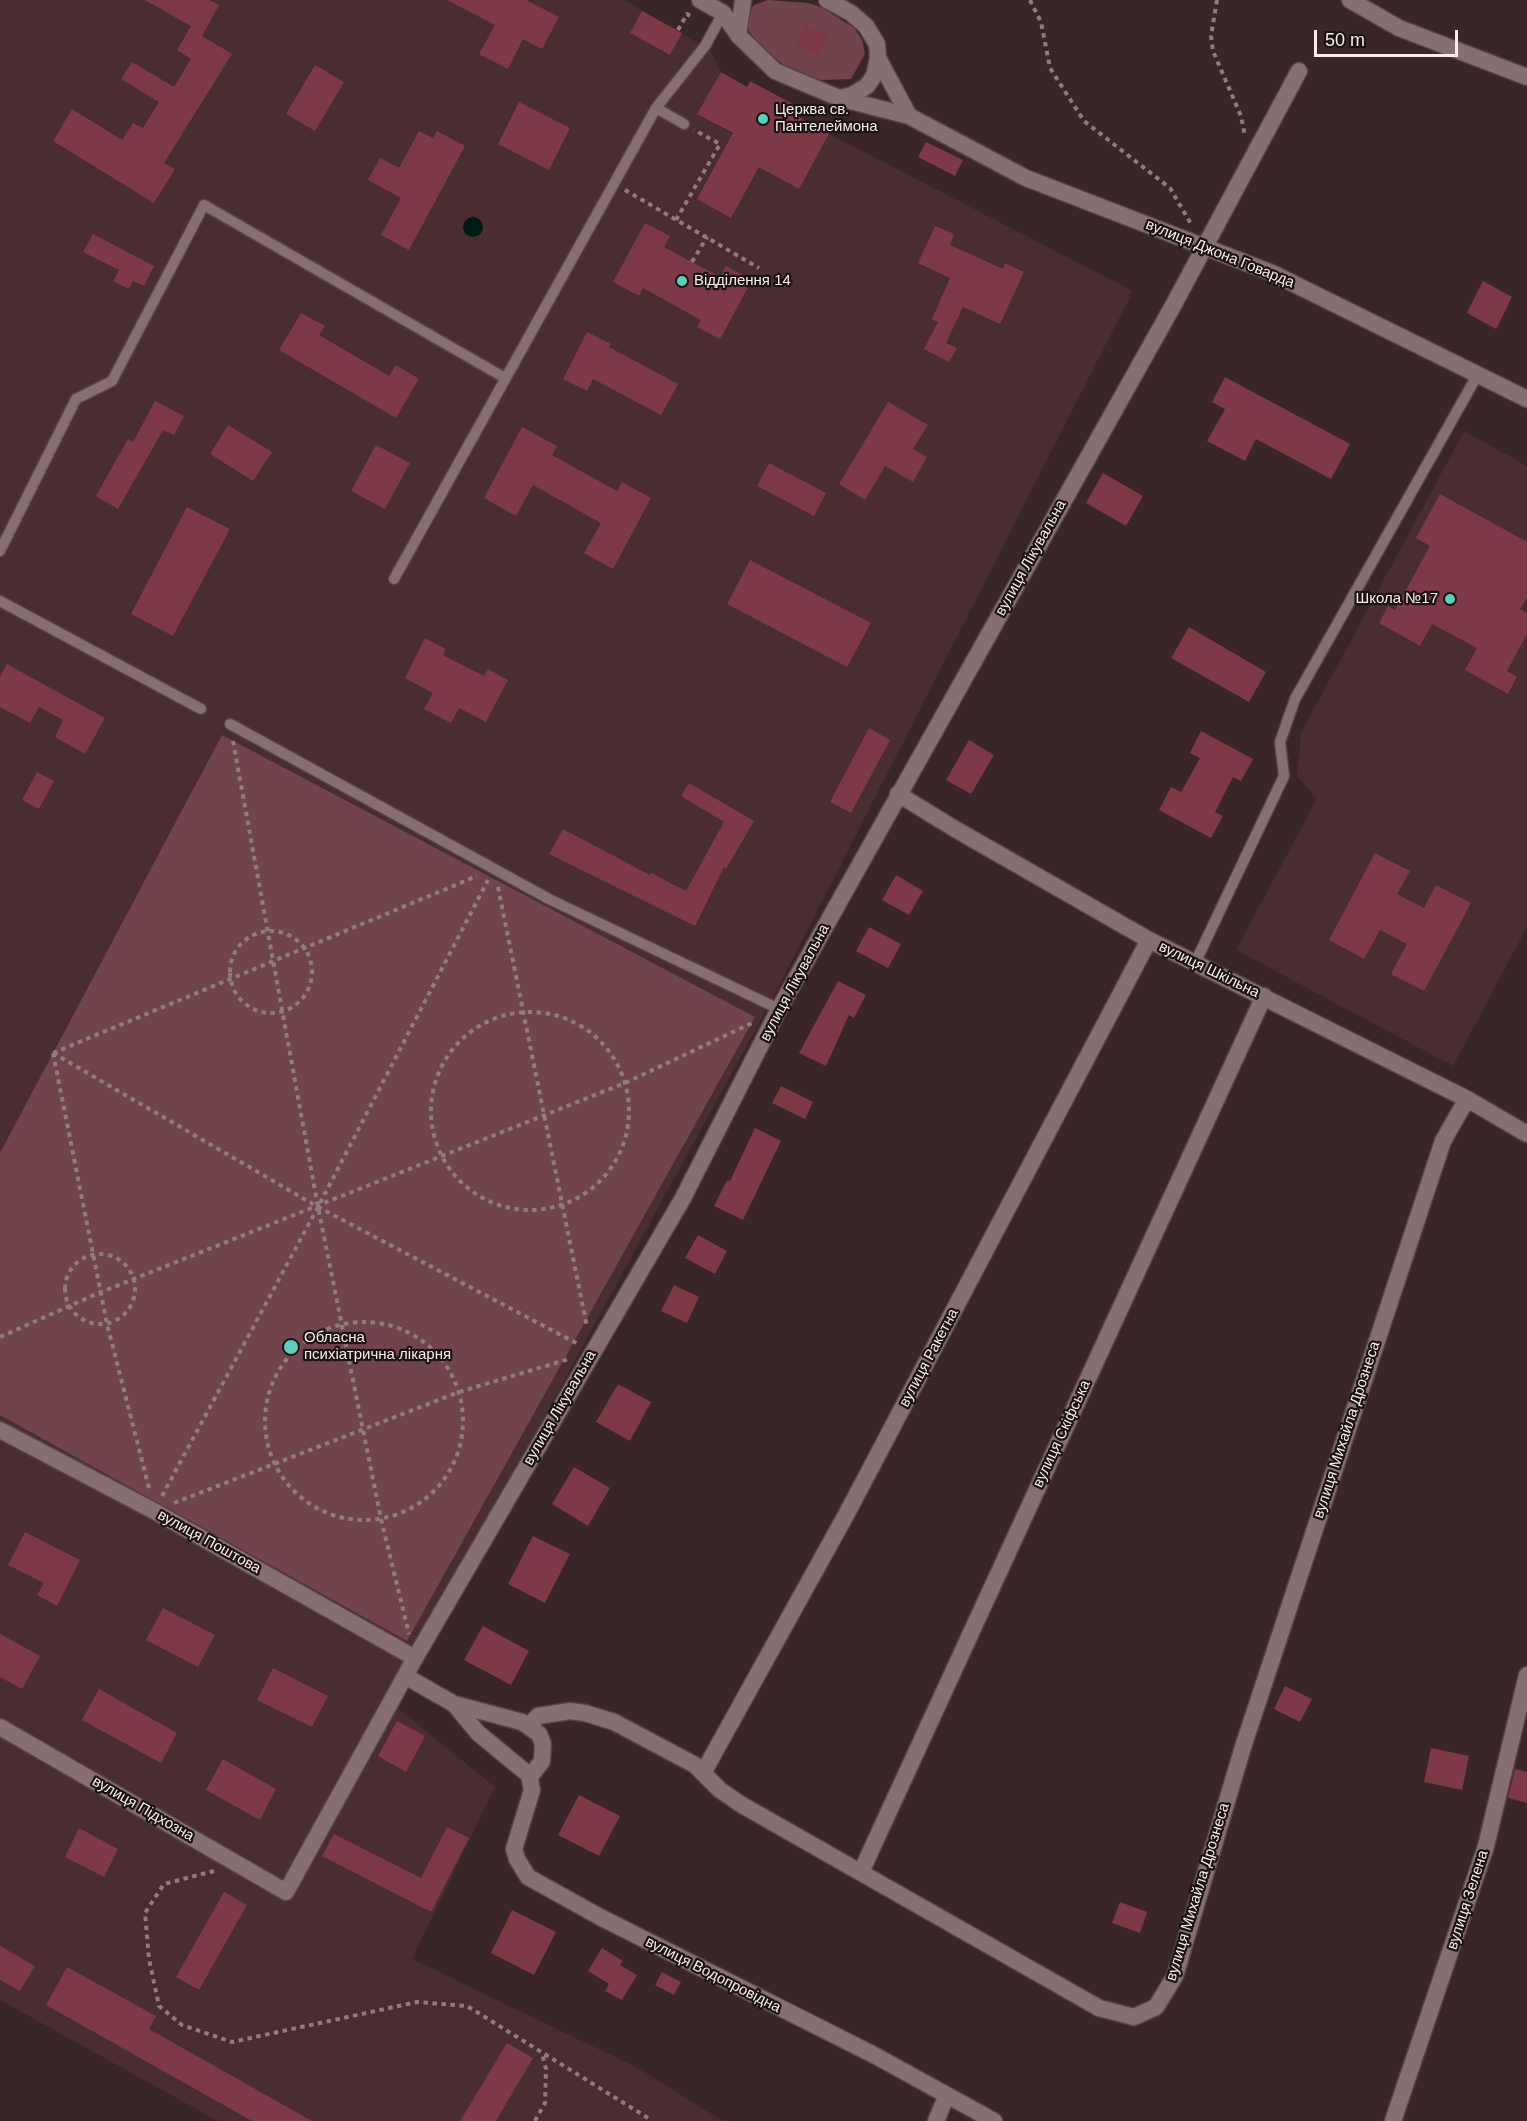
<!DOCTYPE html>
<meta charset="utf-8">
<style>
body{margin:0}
#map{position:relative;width:1527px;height:2121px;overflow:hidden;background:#3a2528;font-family:Arial,sans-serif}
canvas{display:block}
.scale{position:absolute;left:1314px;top:30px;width:144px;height:27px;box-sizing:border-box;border:3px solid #faebed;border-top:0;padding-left:8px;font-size:18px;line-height:21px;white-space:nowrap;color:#faebed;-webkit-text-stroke:4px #1b1213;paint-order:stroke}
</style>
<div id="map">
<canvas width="1527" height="2121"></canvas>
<div class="scale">50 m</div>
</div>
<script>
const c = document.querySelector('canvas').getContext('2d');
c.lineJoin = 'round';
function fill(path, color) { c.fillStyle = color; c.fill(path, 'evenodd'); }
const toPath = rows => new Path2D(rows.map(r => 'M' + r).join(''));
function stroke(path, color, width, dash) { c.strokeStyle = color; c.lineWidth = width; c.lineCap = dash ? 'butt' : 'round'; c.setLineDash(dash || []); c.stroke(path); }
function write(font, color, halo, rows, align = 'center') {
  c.font = font + ' Arial,sans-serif'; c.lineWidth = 4.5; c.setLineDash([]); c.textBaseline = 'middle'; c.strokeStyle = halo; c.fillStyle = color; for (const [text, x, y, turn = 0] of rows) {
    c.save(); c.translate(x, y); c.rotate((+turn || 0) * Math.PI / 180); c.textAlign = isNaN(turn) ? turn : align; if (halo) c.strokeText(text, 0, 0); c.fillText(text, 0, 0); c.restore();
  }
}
fill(toPath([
 [0,0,624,0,710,50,721,72,698,114,766,154,777,177,799,189,829,134,1133,291,776,992,389,1701,495,1787,412,1959,638,2068,723,2121,218,2121,0,2000],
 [1464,431,1527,466,1527,927,1453,1066,1236,950,1317,799,1297,776,1301,733]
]), '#492d31');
fill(toPath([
 [768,0,808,3,823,8,854,28,862,40,865,54,851,79,822,80,805,75,786,67,759,44,748,30,747,15,754,5],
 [222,735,755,1017,407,1641,0,1415,0,1153]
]), '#71444b');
fill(toPath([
 '463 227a10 10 0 1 1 20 0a10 10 0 1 1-20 0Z'
]), '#001a16');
fill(toPath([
 [145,0,209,0,219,5,202,36,232,54,164,163,175,169,154,203,53,141,72,109,122,140,133,123,143,128,159,102,121,79,132,62,174,87,191,59,177,50,191,26],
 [447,0,526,0,559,17,542,49,523,39,508,69,479,54,495,25],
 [642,11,682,33,670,55,630,33],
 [807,25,828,37,817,56,796,44],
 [315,65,344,82,315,131,286,114],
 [721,72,747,87,750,81,804,110,799,117,829,134,799,189,759,167,731,218,697,199,733,133,697,114],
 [519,102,570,128,549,170,498,144],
 [419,131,433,138,437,131,465,146,409,250,381,235,401,198,368,180,380,158,399,168],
 [926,142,963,160,955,176,918,157],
 [645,223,670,236,664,247,720,277,726,266,752,280,720,339,697,327,701,320,643,288,639,296,613,282],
 [935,226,954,234,950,245,1003,269,1005,263,1024,272,1000,324,963,307,946,343,957,348,949,362,924,349,938,322,932,319,950,278,918,263],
 [93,234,154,266,144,286,133,281,129,289,113,281,119,270,83,252],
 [1483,281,1512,297,1496,329,1467,313],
 [301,313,325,326,319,335,389,376,396,365,419,379,396,418,279,350],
 [587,332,611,344,609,347,678,384,661,415,593,379,587,391,563,379],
 [1225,377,1350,444,1331,479,1256,439,1245,461,1207,441,1225,409,1212,402],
 [155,401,184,416,174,435,163,430,118,509,96,496,128,439,133,442],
 [888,402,928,425,913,449,927,457,913,482,885,466,865,500,839,484],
 [228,425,272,452,253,481,210,454],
 [522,427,557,446,552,455,617,491,622,482,651,498,613,569,584,553,601,523,533,485,516,516,484,498],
 [376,445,410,463,385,509,351,491],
 [769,463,826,493,814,516,757,486],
 [1103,473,1143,496,1126,526,1086,503],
 [1440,494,1527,542,1527,598,1520,609,1527,613,1527,634,1507,671,1517,677,1508,694,1465,670,1477,648,1432,624,1420,646,1379,623,1388,606,1395,610,1430,546,1416,538],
 [187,507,230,529,173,636,131,614],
 [750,560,871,623,847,667,727,604],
 [1189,627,1266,672,1249,702,1171,658],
 [425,638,446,649,443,655,484,676,488,669,508,680,486,722,459,708,451,723,424,709,433,693,405,678],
 [7,664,105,718,85,754,55,737,63,720,39,707,30,723,0,707,0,677],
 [869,728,890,740,851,813,830,802],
 [1201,731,1253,759,1241,781,1233,777,1215,812,1223,816,1211,838,1159,810,1171,787,1181,792,1200,758,1190,753],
 [969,740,994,755,971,794,946,780],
 [37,772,54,781,39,809,22,800],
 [689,783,754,821,726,869,724,867,695,926,549,854,563,829,650,875,651,873,686,891,724,822,681,796],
 [1375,853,1410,871,1397,894,1424,908,1436,885,1471,903,1424,991,1391,974,1407,944,1380,930,1364,959,1329,940],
 [896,875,923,891,909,915,882,900],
 [869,927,901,944,888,968,856,951],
 [838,981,866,995,854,1018,849,1015,826,1066,799,1053],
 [781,1086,813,1102,805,1119,772,1103],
 [755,1128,781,1141,743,1220,714,1206,727,1180,730,1181],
 [698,1235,727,1251,715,1274,685,1258],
 [674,1285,699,1297,687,1323,661,1311],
 [618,1384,651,1402,630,1441,596,1422],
 [574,1467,610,1488,588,1526,552,1504],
 [25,1532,80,1560,57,1606,37,1595,44,1583,8,1565],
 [533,1536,570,1554,545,1603,508,1584],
 [163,1608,215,1635,198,1667,146,1640],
 [483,1626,529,1651,511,1685,464,1660],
 [0,1634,40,1656,22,1689,0,1677],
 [273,1668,328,1696,312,1727,257,1700],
 [1285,1686,1312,1699,1300,1722,1274,1709],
 [99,1689,177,1733,161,1763,82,1720],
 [397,1721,425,1736,406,1772,378,1756],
 [1431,1748,1469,1756,1462,1790,1424,1782],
 [223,1759,276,1789,260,1820,206,1790],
 [1515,1769,1527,1772,1527,1803,1508,1798],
 [579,1795,620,1816,599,1856,558,1835],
 [447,1827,469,1838,431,1912,322,1856,334,1834,421,1878],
 [79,1828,118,1849,104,1877,65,1857],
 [224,1892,247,1905,199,1990,176,1977],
 [1120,1902,1147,1912,1140,1933,1112,1923],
 [512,1910,556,1932,534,1975,491,1953],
 [0,1946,35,1966,20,1991,0,1980],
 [602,1948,623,1961,620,1965,637,1975,622,2000,605,1991,609,1984,588,1971],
 [67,1967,156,2016,149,2029,312,2121,252,2121,46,2005],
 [662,1972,681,1982,674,1995,655,1985],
 [507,2043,533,2058,496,2121,460,2121]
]), '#7d3946');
const service = toPath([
 [656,108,684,124],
 [0,551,76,399,112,381,204,205,505,378],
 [394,579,656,108,705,46,723,13],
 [0,601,201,709],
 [230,724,549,899,779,1009],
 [1195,963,1284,776,1280,742,1295,699,1478,374]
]);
const minor = toPath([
 [700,0,723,13,738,35,775,71,839,98,909,116,1026,178,1272,273,1527,399],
 [827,0,851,13,866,26,877,44,878,58,874,76,867,86,852,95,840,98],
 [1350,0,1399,28,1527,77],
 [738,35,743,1],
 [878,58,909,116],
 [898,794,955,829,1149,940,1467,1099,1527,1134],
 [0,1430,154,1511,415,1658],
 [405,1676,454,1704,478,1733,529,1775,532,1790,514,1849,517,1859,528,1877,600,1917,874,2055,994,2121],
 [454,1704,522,1722,539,1734,543,1744,542,1761,530,1777],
 [530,1725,538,1716,570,1711,585,1713,614,1722,695,1765,720,1790,742,1805,1099,2008,1134,2017,1156,2007,1175,1976,1243,1747,1443,1141,1467,1099],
 [0,1727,286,1892,415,1658,683,1198,779,1009,1174,304,1299,71],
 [703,1773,846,1515,1149,940],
 [861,1872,1264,996],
 [936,2121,947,2095],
 [1393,2121,1486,1846,1527,1675]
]);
stroke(service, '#554346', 13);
stroke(minor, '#554346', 19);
stroke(toPath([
 [1030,0,1041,22,1050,68,1084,121,1170,188,1191,224],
 [1217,0,1211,36,1213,51,1241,116,1245,136],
 [678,30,687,14,690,16],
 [625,190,759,268],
 [676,220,720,144,694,130],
 [692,262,707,237],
 [233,741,318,1207,381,1519,409,1634],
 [498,887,587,1327],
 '230 972a41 41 0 1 1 82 0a41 41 0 1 1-82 0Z',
 '431 1111a99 99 0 1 1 198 0a99 99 0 1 1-198 0Z',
 [53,1053,318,1207,580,1345],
 [53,1053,477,876],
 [53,1053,107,1324,149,1488],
 '65 1289a35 35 0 1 1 70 0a35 35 0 1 1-70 0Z',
 '265 1421a99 99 0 1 1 198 0a99 99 0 1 1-198 0Z',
 [0,1337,101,1292,625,1083,752,1023],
 [162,1496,318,1207,488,880],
 [174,1503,459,1392,569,1359],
 [214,1871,164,1884,145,1913,149,1959,159,2006,182,2025,232,2042,417,2002,467,2006,648,2118],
 [535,2121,545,2103,546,2069,542,2053]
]), '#8f7c7f', 4, [4.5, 4.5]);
stroke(service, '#876e71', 10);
stroke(minor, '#876e71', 16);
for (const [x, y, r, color] of [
 [763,119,6,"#5dceb9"],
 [682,281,6,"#5dceb9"],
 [1450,599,6,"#5dceb9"],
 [291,1347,8,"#5dceb9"]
]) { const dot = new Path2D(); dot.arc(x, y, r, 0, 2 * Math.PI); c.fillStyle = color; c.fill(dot); stroke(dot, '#1b1213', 2); }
write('15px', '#faebed', '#1b1213', [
 ["Церква св.",775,110],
 ["Пантелеймона",775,127],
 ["Відділення 14",694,281],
 ["Школа №17",1438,599,"right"],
 ["Обласна",304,1338],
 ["психіатрична лікарня",304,1355]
], 'left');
write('15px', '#faebed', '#1b1213', [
 ["вулиця Джона Говарда",1220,254,22],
 ["вулиця Лікувальна",1031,558,-61],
 ["вулиця Шкільна",1209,970,26],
 ["вулиця Лікувальна",795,983,-62],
 ["вулиця Ракетна",929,1358,-62],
 ["вулиця Лікувальна",560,1408,-60],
 ["вулиця Михайла Дрознеса",1347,1430,-72],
 ["вулиця Скіфська",1062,1434,-65],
 ["вулиця Поштова",209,1542,29],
 ["вулиця Підхозна",143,1809,30],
 ["вулиця Михайла Дрознеса",1198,1892,-73],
 ["вулиця Зелена",1468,1900,-72],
 ["вулиця Водопровідна",713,1975,27]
]);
</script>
